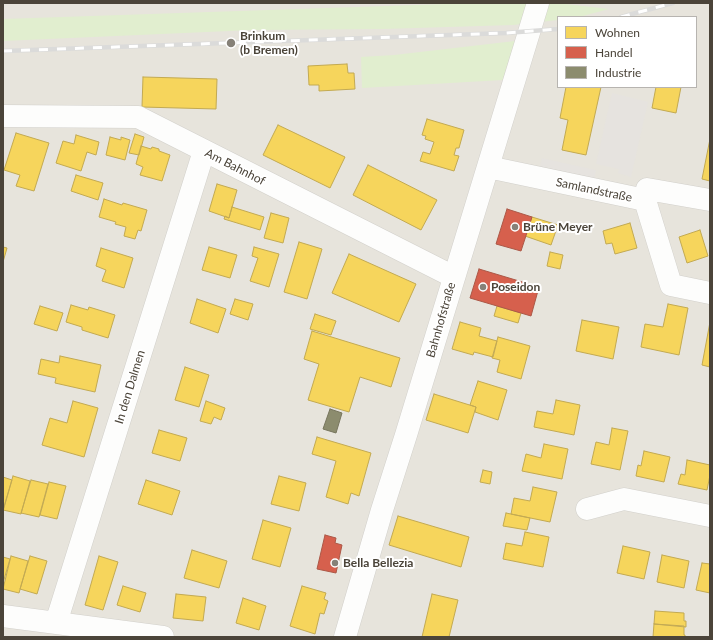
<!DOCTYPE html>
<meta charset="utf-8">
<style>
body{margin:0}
#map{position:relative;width:713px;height:640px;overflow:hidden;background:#f4f2ee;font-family:Lato,sans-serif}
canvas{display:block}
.frame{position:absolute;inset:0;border:4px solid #4b4439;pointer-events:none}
.legend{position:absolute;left:557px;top:16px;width:140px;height:72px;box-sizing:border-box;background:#fff;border:1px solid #b7b4b0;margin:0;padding:5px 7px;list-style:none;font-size:12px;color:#4b4439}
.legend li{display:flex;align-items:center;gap:8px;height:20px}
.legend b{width:20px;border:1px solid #b7b4b0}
</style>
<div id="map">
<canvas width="713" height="640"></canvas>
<div class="frame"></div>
<ul class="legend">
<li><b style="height:11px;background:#f6d55c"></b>Wohnen</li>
<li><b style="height:11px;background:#d6604d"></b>Handel</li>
<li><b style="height:11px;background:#8c8c6e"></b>Industrie</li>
</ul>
</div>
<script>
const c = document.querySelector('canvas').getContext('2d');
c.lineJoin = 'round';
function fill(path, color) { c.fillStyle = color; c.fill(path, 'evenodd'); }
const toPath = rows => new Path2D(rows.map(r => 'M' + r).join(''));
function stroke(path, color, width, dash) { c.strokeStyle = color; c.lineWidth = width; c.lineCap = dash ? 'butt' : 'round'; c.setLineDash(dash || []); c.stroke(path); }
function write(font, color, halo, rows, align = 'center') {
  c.font = font + ' Lato,sans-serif'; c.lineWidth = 4; c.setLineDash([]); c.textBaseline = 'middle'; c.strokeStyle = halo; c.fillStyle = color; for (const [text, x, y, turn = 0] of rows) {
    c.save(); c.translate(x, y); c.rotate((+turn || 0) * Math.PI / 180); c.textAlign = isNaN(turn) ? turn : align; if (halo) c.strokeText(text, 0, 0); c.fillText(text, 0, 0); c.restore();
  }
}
fill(toPath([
 [3,3,710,3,710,637,3,637],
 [558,17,696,17,696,87,558,87]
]), '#e7e4dc');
fill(toPath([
 [475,3,557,3,609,9,579,17,558,17,558,20,513,25,383,29,252,30,3,41,3,19],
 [515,41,503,80,362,88,361,57,394,55]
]), '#e1eecf');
fill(toPath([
 [612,93,648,102,631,177,618,173,619,169,596,164],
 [542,158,596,170,594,182,539,171]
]), '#e6e3df');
const homes = toPath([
 [347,64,348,73,354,73,355,89,319,91,319,85,309,85,308,66,347,64],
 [143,77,217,79,216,109,142,107,143,77],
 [566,87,601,87,586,155,562,150,568,120,560,118,566,87],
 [656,87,681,87,676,113,652,108,656,87],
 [427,119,464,130,459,148,456,148,454,155,459,156,454,171,420,161,423,152,430,154,434,142,425,139,426,136,422,135,427,119],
 [278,125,345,157,330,188,263,155,278,125],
 [16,133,49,143,34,191,16,186,20,175,4,170,16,133],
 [135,134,144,137,139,155,129,153,135,134],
 [76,135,99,142,96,155,87,152,81,171,56,163,63,141,74,144,76,135],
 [110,137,121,140,121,137,130,140,125,160,106,155,110,137],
 [710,139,710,181,702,179,710,139],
 [141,146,151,149,152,147,159,149,159,151,170,155,162,181,140,175,143,167,136,164,141,146],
 [368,165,437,200,421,230,353,195,368,165],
 [76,175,103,183,98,200,71,191,76,175],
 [217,184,237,190,229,218,209,211,217,184],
 [104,199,122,205,123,203,147,210,141,231,138,230,135,239,124,236,126,227,115,224,116,222,99,217,104,199],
 [232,207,264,217,260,230,224,219,225,216,229,218,232,207],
 [271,213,289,218,283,243,264,238,271,213],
 [532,217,558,225,551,245,525,236,532,217],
 [630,223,637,248,615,254,612,243,606,244,603,231,630,223],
 [700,230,708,256,687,263,679,237,700,230],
 [299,242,322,249,307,299,284,292,299,242],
 [3,247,7,248,3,262,3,247],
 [209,247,237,255,230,278,202,270,209,247],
 [254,247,279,254,269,287,250,281,258,258,252,256,254,247],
 [101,248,133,258,124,288,102,281,106,270,96,266,101,248],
 [550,252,563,255,560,269,547,266,550,252],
 [349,254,416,284,399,322,332,293,349,254],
 [197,299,226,309,218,333,190,323,197,299],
 [235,299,253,304,248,320,230,314,235,299],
 [668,304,688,308,679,355,641,347,645,324,663,327,668,304],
 [71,305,88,310,89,307,115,315,108,338,82,330,82,327,66,322,71,305],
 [40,306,63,313,57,331,34,324,40,306],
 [497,306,521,313,518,323,494,316,497,306],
 [315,314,336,321,331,335,310,329,315,314],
 [582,320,619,327,613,359,576,351,582,320],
 [460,322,481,328,479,336,497,341,493,357,474,352,473,355,452,349,460,322],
 [710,322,710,367,702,365,710,322],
 [312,331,400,358,391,387,360,377,349,412,308,400,319,364,304,359,312,331],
 [498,337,530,346,521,379,497,372,500,360,492,358,498,337],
 [60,356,101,365,95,392,55,383,56,378,38,374,41,359,59,363,60,356],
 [185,367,209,375,199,407,175,400,185,367],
 [478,381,507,390,498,420,475,412,476,407,470,405,478,381],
 [434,394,476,407,468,433,426,420,434,394],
 [556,400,580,405,574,435,534,427,537,411,553,414,556,400],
 [73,401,98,408,84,457,42,445,50,418,67,423,73,401],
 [206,401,225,408,221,420,214,417,211,424,200,421,206,401],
 [612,428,628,431,620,470,591,464,596,442,609,445,612,428],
 [159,430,187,438,180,461,152,453,159,430],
 [317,437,371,453,359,496,351,493,348,504,326,497,336,461,312,454,317,437],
 [544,444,568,449,562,479,522,471,526,454,541,458,544,444],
 [644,451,670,457,664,482,636,476,638,465,641,466,644,451],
 [687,460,710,465,710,475,707,490,678,484,681,474,685,475,687,460],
 [483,470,492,472,490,484,480,482,483,470],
 [13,476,30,481,21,514,3,510,13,476],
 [279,476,306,483,299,511,271,504,279,476],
 [3,477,12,480,3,511,3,477],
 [31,480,48,484,39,517,21,513,31,480],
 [146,480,180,491,172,515,138,504,146,480],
 [49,482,66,486,57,519,40,515,49,482],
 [533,487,557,492,550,522,511,514,514,498,530,501,533,487],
 [506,513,530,518,527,530,503,526,506,513],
 [398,516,469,537,461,567,389,545,398,516],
 [263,520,291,528,280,567,252,559,263,520],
 [525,532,549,537,543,567,503,559,506,543,522,546,525,532],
 [623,546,650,552,644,579,617,573,623,546],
 [192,550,227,561,219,588,184,578,192,550],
 [662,555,689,561,684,588,657,582,662,555],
 [11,556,28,561,19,593,3,589,11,556],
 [30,556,47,561,37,594,20,589,30,556],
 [99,556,118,562,103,610,85,605,99,556],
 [3,557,10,559,3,583,3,557],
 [702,563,710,564,710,593,696,590,702,563],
 [123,586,146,593,140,612,117,605,123,586],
 [302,586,326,593,324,599,328,601,324,614,320,613,315,634,290,626,302,586],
 [176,594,206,597,203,621,173,618,176,594],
 [432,594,458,600,449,637,422,637,432,594],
 [243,598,266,606,259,630,236,623,243,598],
 [655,611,684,613,684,621,686,621,686,627,654,624,655,611],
 [654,624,684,626,684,635,685,635,685,637,653,637,654,624]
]);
fill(homes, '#f6d55c');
stroke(homes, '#c3aa52', 1);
const shops = toPath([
 [507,209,532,217,521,251,496,244,507,209],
 [479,269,539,287,531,316,470,298,479,269],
 [325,535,336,538,335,543,342,545,336,573,317,569,325,535]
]);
fill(shops, '#d6604d');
stroke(shops, '#ac5847', 1);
const industry = toPath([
 [330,409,342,413,336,433,323,429,330,409]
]);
fill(industry, '#8c8c6e');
stroke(industry, '#78765e', 1);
const minor = toPath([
 [3,116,138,117,454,277],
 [488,167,645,200,671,285,710,293],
 [645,200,647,189,710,200],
 [587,509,624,499,710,516],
 [3,616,163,637],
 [56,623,204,151],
 [345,637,382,510,406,435,538,3]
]);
stroke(minor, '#d2d0cb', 23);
stroke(minor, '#fdfdfc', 22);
const rail = toPath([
 [621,17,673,3],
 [3,51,506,33,558,29]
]);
stroke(rail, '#dbdbda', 4.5);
stroke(rail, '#fff', 3, [9]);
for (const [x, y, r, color] of [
 [231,43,5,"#868178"],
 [515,227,4,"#868178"],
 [483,287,4,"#868178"],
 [335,563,4,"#868178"]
]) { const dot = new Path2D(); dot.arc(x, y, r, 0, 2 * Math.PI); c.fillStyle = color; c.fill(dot); stroke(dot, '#fff', 1.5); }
write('bold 12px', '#4b4439', '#fff', [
 ["Brinkum",240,36],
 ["(b Bremen)",240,50],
 ["Brüne Meyer",523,227],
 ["Poseidon",491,287],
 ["Bella Bellezia",343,563]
], 'left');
write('12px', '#4b4439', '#fff', [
 ["Am Bahnhof",235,167,27],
 ["Samlandstraße",594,190,12],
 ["Bahnhofstraße",441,320,-74],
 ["In den Dalmen",130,387,-73]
]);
</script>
